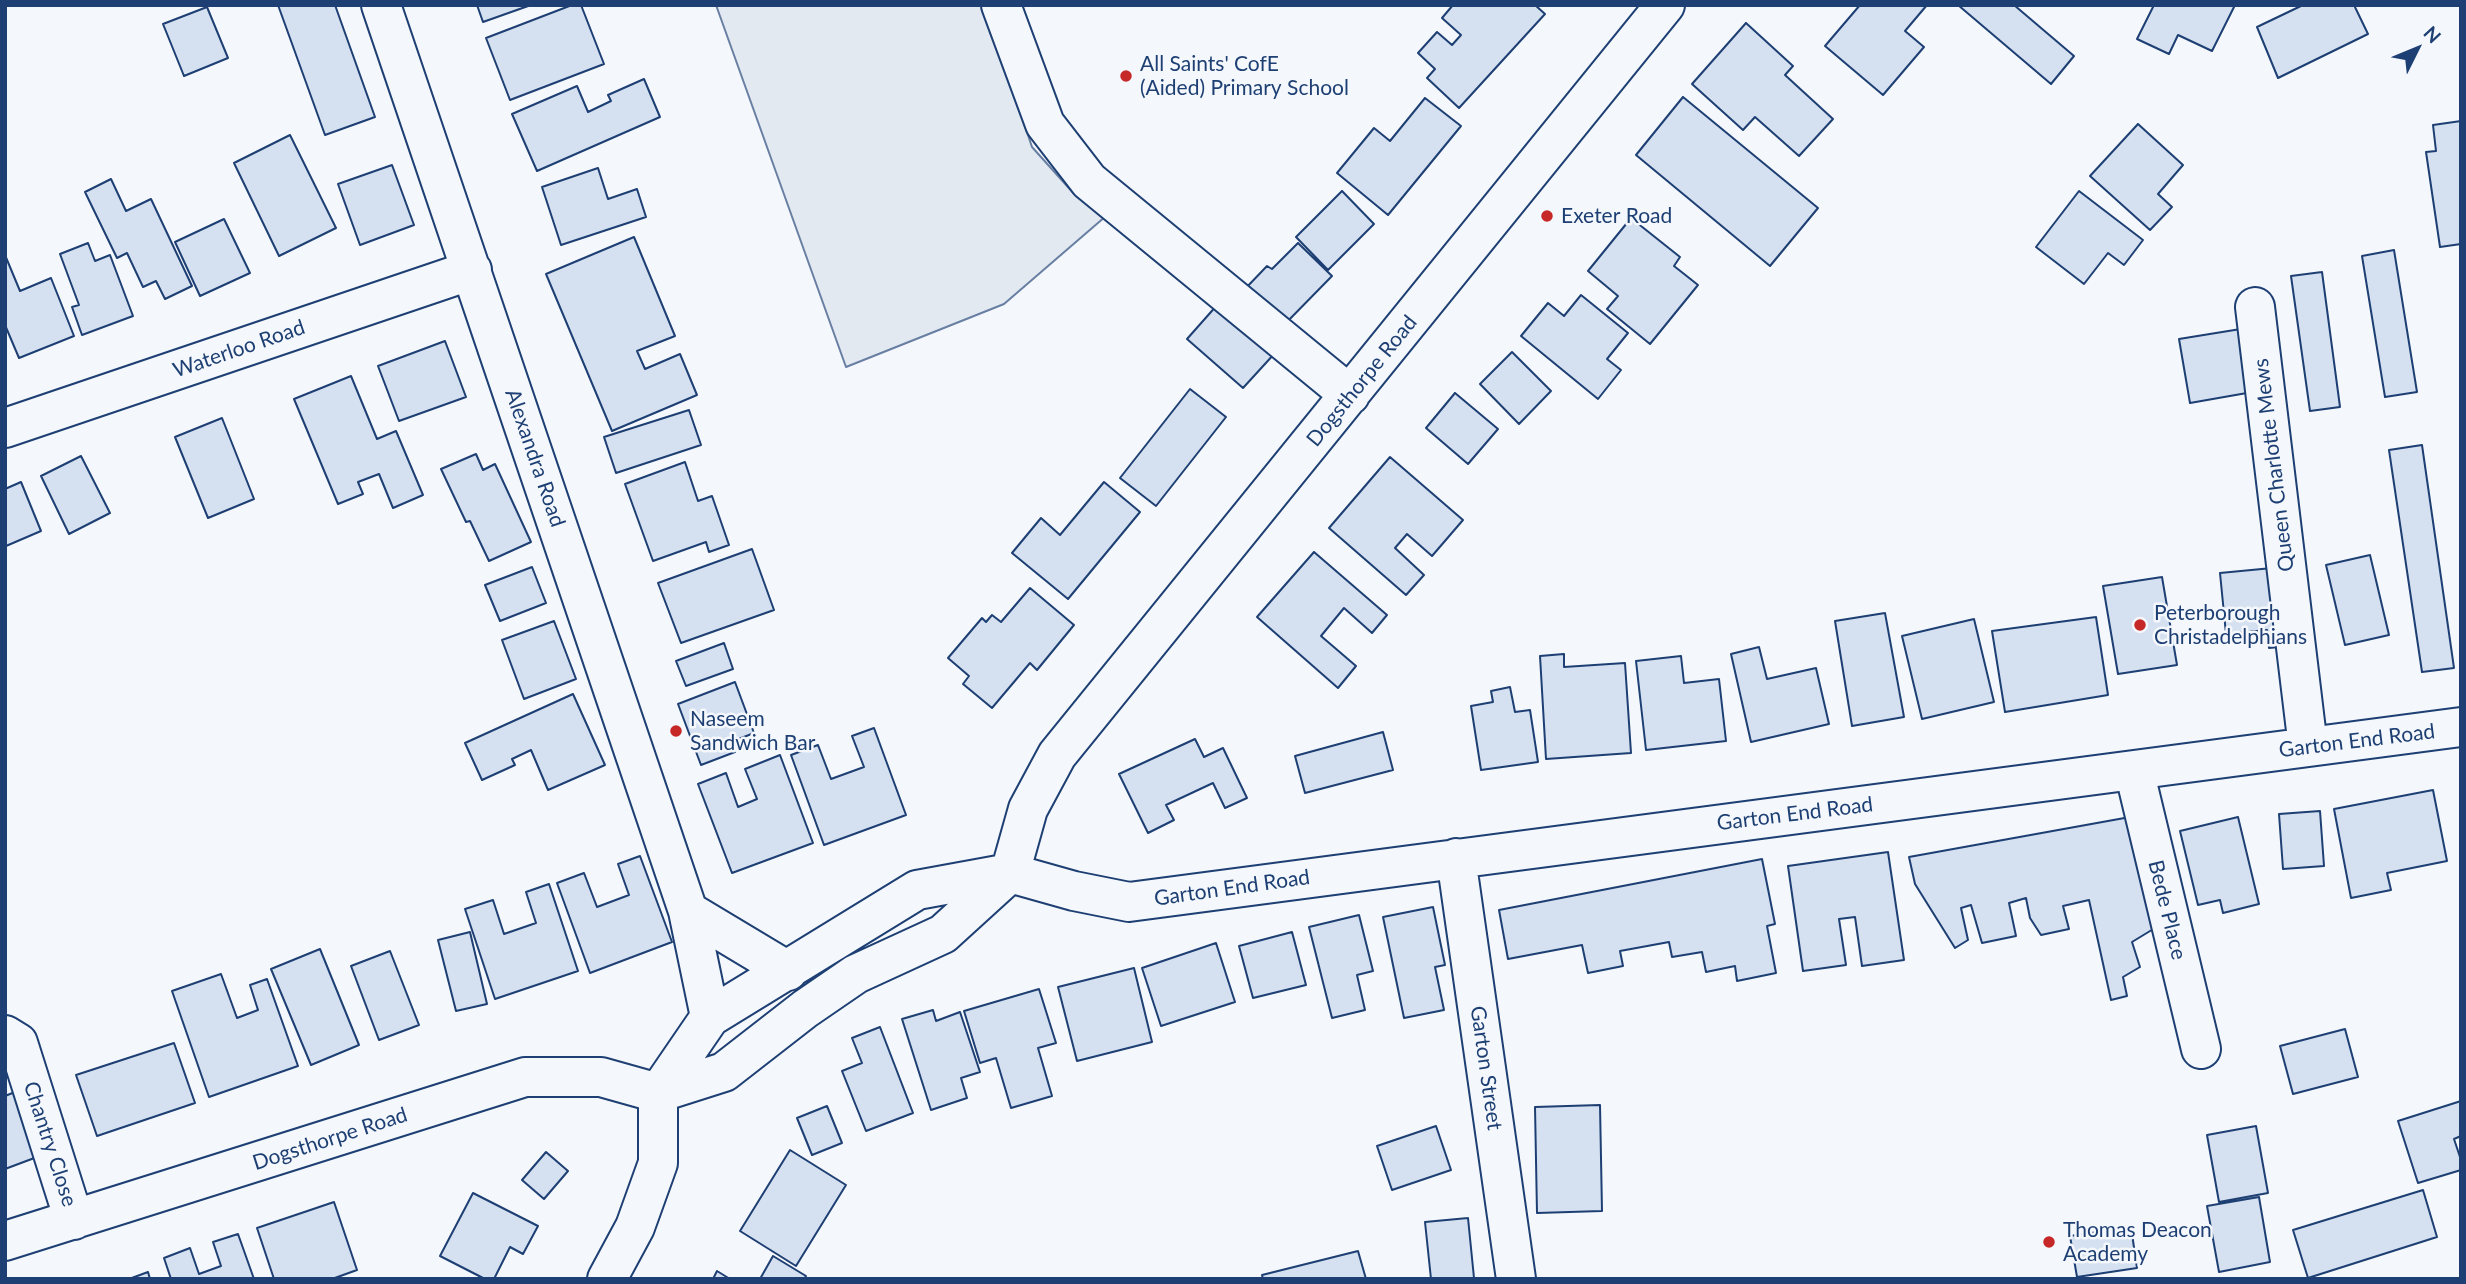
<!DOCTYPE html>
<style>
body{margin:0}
#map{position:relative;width:2466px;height:1284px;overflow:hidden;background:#f4f7fb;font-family:Lato,sans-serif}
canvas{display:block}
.frame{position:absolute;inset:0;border:7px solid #1d3f73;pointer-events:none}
.north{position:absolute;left:2382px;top:14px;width:70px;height:70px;-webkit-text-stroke:5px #f4f7fb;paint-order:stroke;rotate:47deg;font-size:19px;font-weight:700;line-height:28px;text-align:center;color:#1d3f73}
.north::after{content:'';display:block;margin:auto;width:24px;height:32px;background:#1d3f73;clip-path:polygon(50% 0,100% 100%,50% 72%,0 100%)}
</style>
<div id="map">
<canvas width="2466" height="1284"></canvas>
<div class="frame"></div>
<div class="north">N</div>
</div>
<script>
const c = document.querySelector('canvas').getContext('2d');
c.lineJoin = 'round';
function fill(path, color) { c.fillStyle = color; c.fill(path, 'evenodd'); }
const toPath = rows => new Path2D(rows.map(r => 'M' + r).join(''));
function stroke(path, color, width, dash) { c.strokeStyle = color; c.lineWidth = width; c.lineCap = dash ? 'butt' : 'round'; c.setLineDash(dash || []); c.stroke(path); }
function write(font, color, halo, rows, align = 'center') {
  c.font = font + ' Lato,sans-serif'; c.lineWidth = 5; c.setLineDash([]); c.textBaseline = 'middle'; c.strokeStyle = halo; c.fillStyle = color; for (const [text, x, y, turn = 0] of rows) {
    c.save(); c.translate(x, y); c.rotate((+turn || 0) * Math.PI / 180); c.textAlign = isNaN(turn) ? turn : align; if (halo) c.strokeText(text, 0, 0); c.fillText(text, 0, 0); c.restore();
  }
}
const green = toPath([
 [716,5,984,5,1032,147,1076,196,1106,216,1004,304,846,367,716,5]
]);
fill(green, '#e3e9f0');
stroke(green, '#687fa3', 2);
const building = toPath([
 [278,5,335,5,375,117,325,135,278,5],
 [477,5,531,5,483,22,477,5],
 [572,5,581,5,604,64,510,100,486,38,572,5],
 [1453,5,1535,5,1545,14,1459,108,1427,78,1435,69,1418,53,1437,32,1452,45,1461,35,1442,18,1453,5],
 [1860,5,1927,5,1905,31,1924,47,1883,95,1825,46,1860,5],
 [1958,5,2014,5,2074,56,2051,84,1958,5],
 [2154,5,2235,5,2212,51,2178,35,2169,54,2137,39,2154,5],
 [2303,5,2354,5,2368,34,2278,78,2257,27,2303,5],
 [207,7,228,58,184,76,163,24,207,7],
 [1746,23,1793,66,1785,75,1833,119,1799,156,1755,117,1743,130,1692,84,1746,23],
 [644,79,660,117,537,171,512,114,577,86,588,112,611,101,608,95,644,79],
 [1683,97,1818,208,1770,266,1636,155,1683,97],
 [1425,98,1461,126,1388,215,1337,173,1374,128,1390,141,1425,98],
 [2461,121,2461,244,2440,247,2426,152,2436,151,2433,125,2461,121],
 [2138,124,2183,165,2158,194,2172,207,2150,230,2090,176,2138,124],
 [290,135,336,228,279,256,234,163,290,135],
 [392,165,414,225,360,245,338,184,392,165],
 [598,168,608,199,637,189,646,217,561,245,542,187,598,168],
 [111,179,126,211,151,199,192,286,165,299,156,281,143,287,127,253,117,258,85,192,111,179],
 [1342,191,1374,224,1328,270,1296,237,1342,191],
 [2079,191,2143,240,2124,265,2108,253,2084,284,2036,247,2079,191],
 [1631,218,1680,257,1674,266,1698,285,1650,344,1607,309,1618,296,1588,271,1631,218],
 [224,219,250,273,200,296,175,242,224,219],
 [634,237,675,336,637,351,645,369,680,354,697,395,612,431,546,274,634,237],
 [88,243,95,261,110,255,133,316,82,335,72,307,79,305,60,254,88,243],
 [1298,243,1332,276,1281,328,1244,290,1267,266,1272,269,1298,243],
 [2394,250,2417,392,2385,397,2362,256,2394,250],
 [5,255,20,291,51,278,74,336,19,358,5,325,5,255],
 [2322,272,2340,407,2310,411,2291,276,2322,272],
 [1581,295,1628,333,1607,359,1621,370,1598,399,1521,336,1548,303,1564,316,1581,295],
 [1218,304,1275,353,1243,388,1187,339,1218,304],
 [2253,327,2264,390,2190,403,2179,339,2253,327],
 [445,341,466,397,399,421,378,366,445,341],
 [1512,352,1551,391,1519,424,1480,384,1512,352],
 [351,376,377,439,396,431,423,495,393,508,379,474,358,482,363,494,338,504,294,399,351,376],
 [1190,389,1226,417,1156,506,1120,478,1190,389],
 [1455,393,1498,429,1468,464,1426,428,1455,393],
 [689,410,701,445,616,473,604,437,689,410],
 [222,418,254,499,208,518,175,437,222,418],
 [2422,445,2454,668,2422,672,2389,450,2422,445],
 [476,454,483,470,495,464,531,542,489,561,470,521,466,522,441,469,476,454],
 [81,456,110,513,69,534,41,476,81,456],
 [1390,457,1463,520,1432,556,1407,534,1395,548,1424,575,1406,595,1329,528,1390,457],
 [685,462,698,501,712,496,729,545,709,552,706,542,653,561,625,484,685,462],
 [21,482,41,531,6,546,5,489,21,482],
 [1104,482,1140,512,1068,599,1012,553,1041,518,1060,535,1104,482],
 [752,549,774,610,681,643,658,583,752,549],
 [1314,552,1387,615,1372,633,1344,608,1321,636,1356,666,1338,688,1257,617,1314,552],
 [2370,555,2389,635,2345,645,2326,565,2370,555],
 [2293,566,2300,645,2269,648,2267,630,2226,634,2220,573,2293,566],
 [532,567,546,603,500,621,485,585,532,567],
 [2162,577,2177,665,2118,674,2103,586,2162,577],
 [1030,588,1074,625,1037,670,1030,663,992,708,963,684,969,676,948,658,982,618,986,622,992,615,1001,622,1030,588],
 [1885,613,1904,717,1852,726,1835,621,1885,613],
 [2096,617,2108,695,2005,712,1992,631,2096,617],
 [1974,619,1994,702,1922,719,1902,636,1974,619],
 [554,621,576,679,524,699,502,640,554,621],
 [724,643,733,669,686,686,676,661,724,643],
 [1759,647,1767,679,1816,668,1829,724,1751,742,1731,654,1759,647],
 [1564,654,1564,667,1625,663,1631,753,1546,759,1540,656,1564,654],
 [1681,656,1684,683,1719,679,1726,741,1646,750,1636,661,1681,656],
 [735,682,754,733,731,742,735,752,701,765,678,704,735,682],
 [1510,687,1515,712,1530,710,1538,762,1481,770,1471,706,1493,702,1491,691,1510,687],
 [573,694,605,765,548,790,531,750,512,759,515,765,482,780,465,743,573,694],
 [874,728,906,815,824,845,791,755,818,745,831,779,864,767,852,736,874,728],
 [1383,732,1393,770,1305,793,1295,756,1383,732],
 [1195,739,1204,757,1223,748,1247,798,1225,808,1213,783,1166,805,1174,820,1148,833,1119,774,1195,739],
 [780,755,813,843,732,873,698,784,726,773,738,807,757,799,745,769,780,755],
 [2433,790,2447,861,2387,873,2391,890,2351,898,2334,809,2433,790],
 [2320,811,2324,866,2283,869,2279,814,2320,811],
 [2130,817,2155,928,2132,942,2140,967,2123,977,2127,996,2111,1000,2089,900,2063,906,2069,929,2041,935,2030,918,2026,898,2009,903,2016,936,1982,943,1971,905,1961,908,1968,940,1955,948,1915,884,1909,857,2130,817],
 [2238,817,2259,904,2223,913,2220,900,2198,905,2180,831,2238,817],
 [1888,852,1904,960,1862,966,1855,917,1839,919,1846,965,1803,971,1788,866,1888,852],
 [640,856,672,942,590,973,557,883,584,873,597,907,629,895,618,864,640,856],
 [1762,859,1775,924,1767,926,1776,973,1737,981,1735,966,1706,972,1702,952,1672,957,1669,942,1620,951,1623,966,1588,973,1582,945,1508,959,1499,910,1762,859],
 [549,884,578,971,495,999,465,909,493,900,504,934,536,923,526,892,549,884],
 [1433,907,1445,965,1435,967,1444,1010,1404,1018,1383,917,1433,907],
 [1359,915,1373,971,1357,975,1365,1010,1332,1018,1309,927,1359,915],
 [470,932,487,1004,456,1011,438,940,470,932],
 [1292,932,1306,985,1253,998,1239,946,1292,932],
 [1216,943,1235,1002,1161,1026,1142,968,1216,943],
 [320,949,359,1045,311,1065,271,969,320,949],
 [390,951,419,1025,379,1040,351,966,390,951],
 [1134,968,1152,1042,1077,1061,1058,987,1134,968],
 [221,974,237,1018,258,1010,250,985,267,979,298,1066,209,1097,172,991,221,974],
 [1039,989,1056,1043,1038,1048,1052,1096,1011,1108,996,1058,980,1063,964,1011,1039,989],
 [933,1010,936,1021,960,1012,980,1072,961,1078,967,1098,931,1110,902,1019,933,1010],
 [880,1027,913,1113,866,1131,842,1071,862,1063,852,1038,880,1027],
 [2345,1029,2358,1077,2293,1094,2280,1046,2345,1029],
 [174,1043,195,1103,97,1136,76,1075,174,1043],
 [20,1090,45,1154,5,1169,5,1096,20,1090],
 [2461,1101,2461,1136,2454,1139,2461,1160,2461,1170,2418,1183,2398,1121,2461,1101],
 [1600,1105,1602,1211,1537,1213,1535,1107,1600,1105],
 [827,1106,842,1143,812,1155,797,1118,827,1106],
 [1436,1126,1451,1170,1392,1190,1377,1146,1436,1126],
 [2256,1126,2268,1193,2219,1202,2207,1135,2256,1126],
 [790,1150,846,1185,796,1266,740,1231,790,1150],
 [546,1152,568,1171,544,1199,522,1180,546,1152],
 [2423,1190,2437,1237,2308,1278,2293,1230,2423,1190],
 [473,1193,538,1226,523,1254,510,1247,494,1279,485,1279,440,1256,473,1193],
 [2259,1197,2270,1262,2219,1272,2207,1206,2259,1197],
 [334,1202,357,1270,332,1279,274,1279,257,1228,334,1202],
 [1468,1218,1474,1278,1431,1279,1425,1222,1468,1218],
 [2131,1227,2137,1268,2077,1277,2070,1236,2131,1227],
 [238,1234,254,1279,171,1279,164,1258,190,1248,199,1274,221,1266,213,1242,238,1234],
 [1358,1251,1366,1279,1263,1279,1262,1275,1358,1251],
 [773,1256,806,1276,804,1279,760,1279,773,1256],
 [717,1271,730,1279,713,1279,717,1271],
 [148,1272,150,1279,129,1279,148,1272]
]);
fill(building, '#d5e0f0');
stroke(building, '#1d3f73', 2);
const minor = toPath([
 [381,5,688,911,710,1017],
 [1001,5,1045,124,1089,181,1350,395],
 [2255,307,2308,747],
 [5,428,472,270],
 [2134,770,2201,1049],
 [1456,858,1516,1279],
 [688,911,788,971],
 [5,1035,18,1043,74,1220],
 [658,1093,710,1017,917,890,1010,873,1074,891,1129,902,2461,727],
 [658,1093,724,1072,805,1009,856,974,943,934,1010,873,1028,809,1057,755,1665,5],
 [5,1241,525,1077,601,1077,658,1093],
 [607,1279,635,1227,658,1163,658,1093]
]);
stroke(minor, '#1d3f73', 42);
stroke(minor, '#f4f7fb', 38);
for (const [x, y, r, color] of [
 [1126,76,7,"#c62828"],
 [1547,216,7,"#c62828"],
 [2140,625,7,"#c62828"],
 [676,731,7,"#c62828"],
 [2049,1242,7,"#c62828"]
]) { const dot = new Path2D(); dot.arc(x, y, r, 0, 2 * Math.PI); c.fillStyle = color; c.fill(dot); stroke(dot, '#f4f7fb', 2.5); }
write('21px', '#1d3f73', '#f4f7fb', [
 ["All Saints' CofE",1140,64],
 ["(Aided) Primary School",1140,88],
 ["Exeter Road",1561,216],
 ["Peterborough",2154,613],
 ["Christadelphians",2154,637],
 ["Naseem",690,719],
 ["Sandwich Bar",690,743],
 ["Thomas Deacon",2063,1230],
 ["Academy",2063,1254]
], 'left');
write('21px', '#1d3f73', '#f4f7fb', [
 ["Waterloo Road",239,349,-19],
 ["Dogsthorpe Road",1362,381,-51],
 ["Alexandra Road",535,458,71],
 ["Queen Charlotte Mews",2274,465,-97],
 ["Garton End Road",2357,741,-7],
 ["Garton End Road",1795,814,-7],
 ["Garton End Road",1232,888,-8],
 ["Bede Place",2167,910,76],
 ["Garton Street",1486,1068,82],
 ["Dogsthorpe Road",330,1139,-18],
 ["Chantry Close",50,1144,72]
]);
</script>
